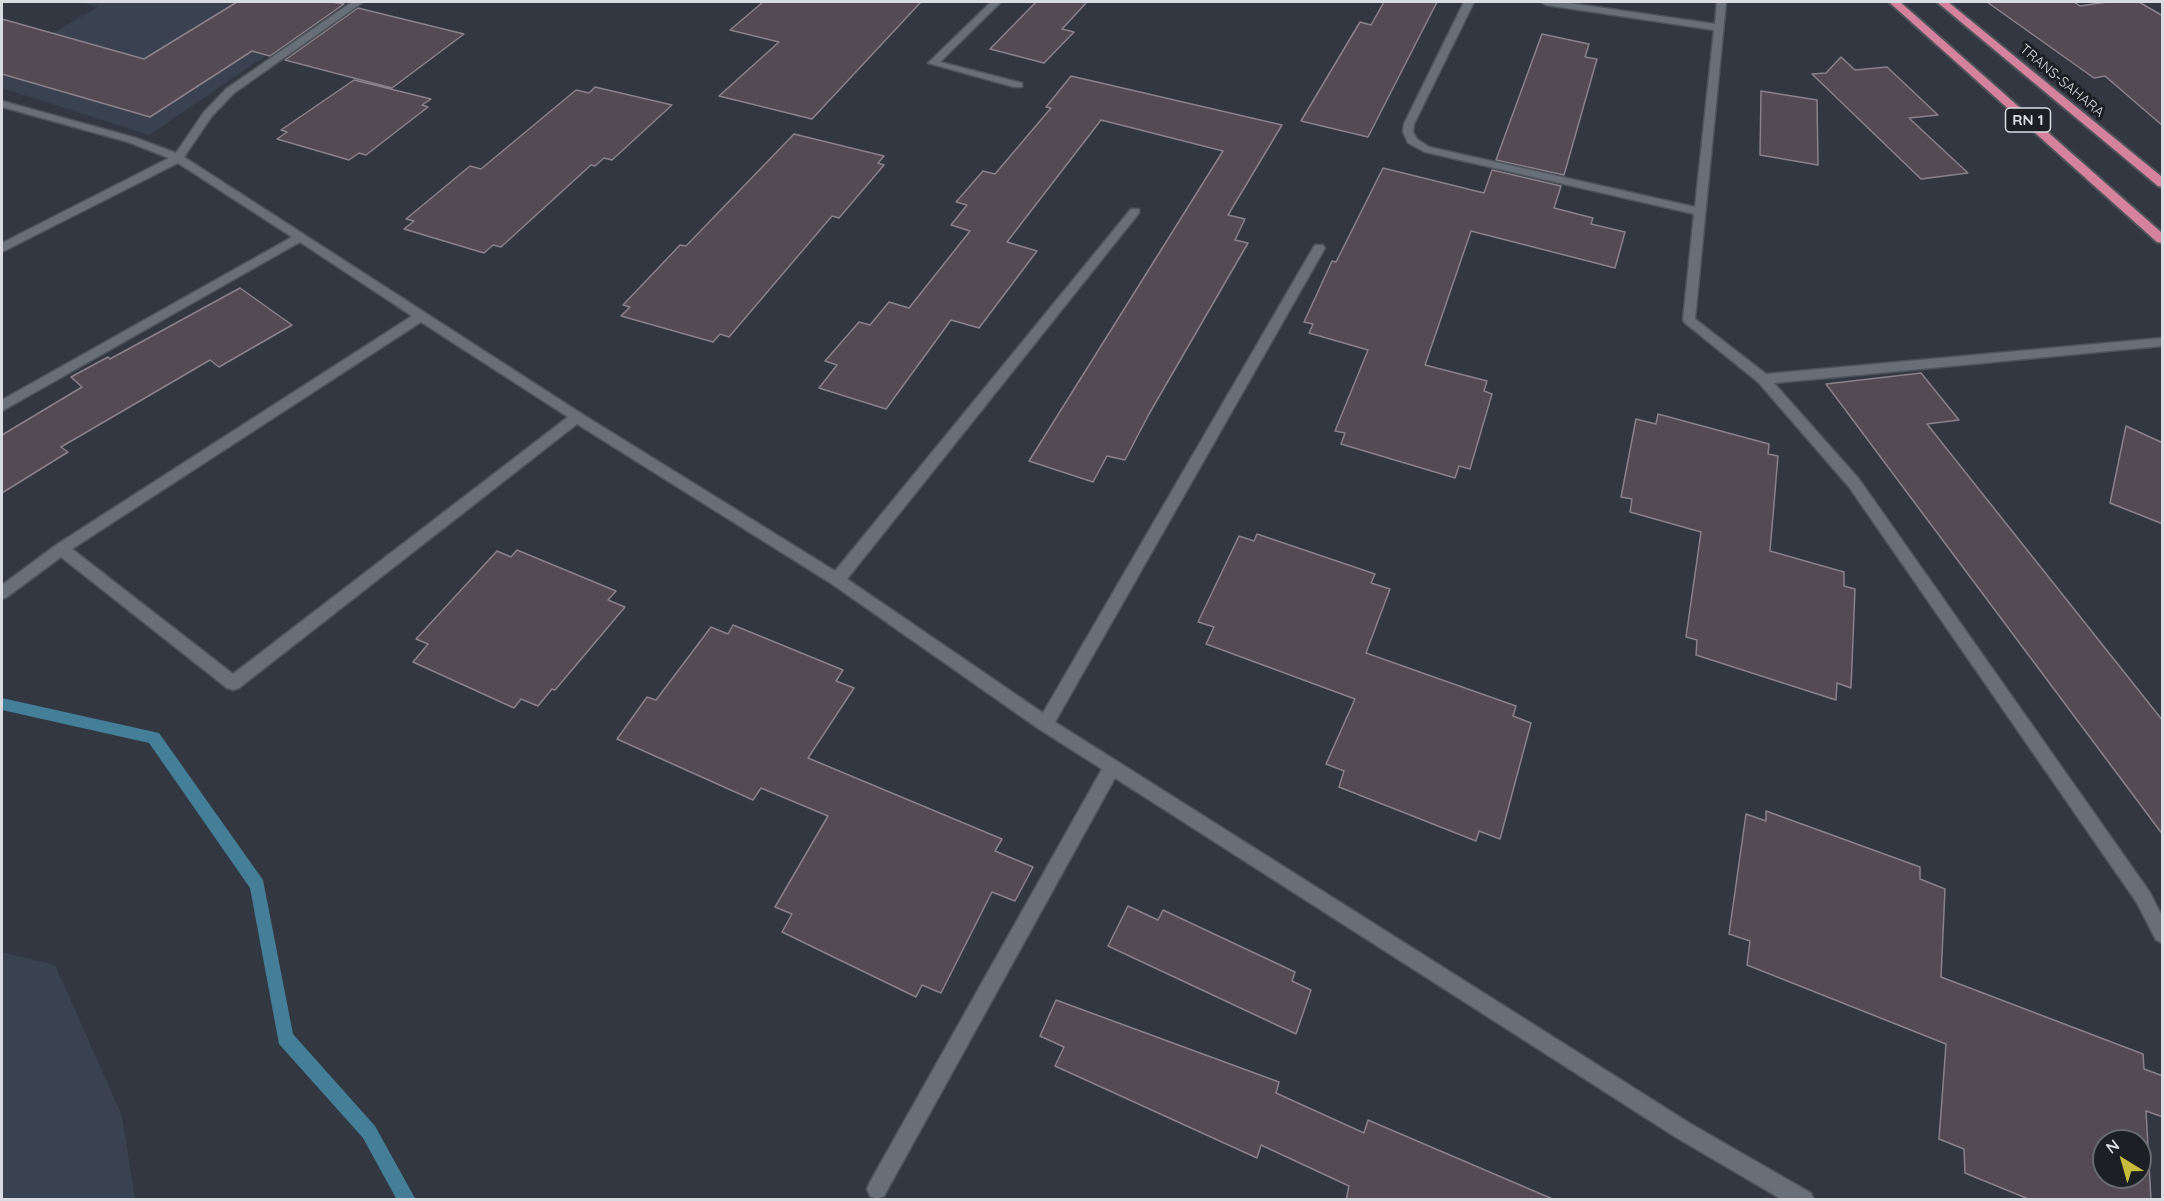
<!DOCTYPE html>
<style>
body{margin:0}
#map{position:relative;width:2164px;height:1201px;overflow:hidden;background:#323741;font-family:Quicksand,sans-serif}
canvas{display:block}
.frame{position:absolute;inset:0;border:3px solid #d8dce2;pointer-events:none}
.north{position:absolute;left:2092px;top:1129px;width:60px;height:60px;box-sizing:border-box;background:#1c1f23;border:2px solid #676b6f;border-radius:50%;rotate:323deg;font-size:16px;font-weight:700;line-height:24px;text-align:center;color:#d8dce2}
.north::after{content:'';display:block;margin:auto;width:21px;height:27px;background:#c7bb3b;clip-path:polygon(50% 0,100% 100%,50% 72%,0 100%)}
</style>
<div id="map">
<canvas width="2164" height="1201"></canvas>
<div class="frame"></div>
<div class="north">N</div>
</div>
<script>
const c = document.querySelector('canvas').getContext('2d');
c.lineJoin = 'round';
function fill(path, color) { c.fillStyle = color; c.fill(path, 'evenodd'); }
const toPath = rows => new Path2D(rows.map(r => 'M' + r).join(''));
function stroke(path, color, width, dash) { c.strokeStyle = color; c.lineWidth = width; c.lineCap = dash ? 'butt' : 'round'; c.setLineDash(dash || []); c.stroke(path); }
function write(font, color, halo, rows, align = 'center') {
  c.font = font + ' Quicksand,sans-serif'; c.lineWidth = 6; c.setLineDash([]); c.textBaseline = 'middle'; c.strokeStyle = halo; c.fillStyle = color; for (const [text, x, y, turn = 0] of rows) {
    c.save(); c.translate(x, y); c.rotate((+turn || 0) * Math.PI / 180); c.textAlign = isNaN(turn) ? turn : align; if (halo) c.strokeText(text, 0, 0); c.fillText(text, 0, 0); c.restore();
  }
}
fill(toPath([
 [80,2,345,2,149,135,2,88,2,62,98,7],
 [2,952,55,965,122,1116,135,1199,2,1199]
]), '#3a4251');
fill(toPath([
 [2,698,159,733,263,880,293,1034,375,1126,416,1200,397,1200,363,1138,279,1044,250,888,149,743,2,710,2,698]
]), '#447e97');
const building = toPath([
 [237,2,332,2,344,4,270,56,252,51,150,117,2,74,2,19,144,59,237,2],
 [763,2,921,2,812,119,719,96,779,42,730,30,763,2],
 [1036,2,1087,2,1062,29,1074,32,1044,63,990,49,1036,2],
 [1384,2,1437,2,1368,137,1301,121,1360,22,1371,25,1384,2],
 [1987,2,2074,2,2080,6,2107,2,2139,2,2163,16,2163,126,2105,76,2094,78,1987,2],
 [358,8,464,34,392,88,285,60,358,8],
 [1542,34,1589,44,1585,57,1597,59,1564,175,1496,160,1542,34],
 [1841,57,1855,70,1887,67,1938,115,1909,118,1968,173,1921,179,1812,74,1826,73,1841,57],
 [1071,76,1282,125,1228,215,1245,219,1235,240,1248,243,1149,414,1125,460,1107,456,1093,482,1029,461,1223,151,1101,120,1007,242,1037,251,979,328,951,320,886,409,819,388,837,365,825,361,859,322,870,325,889,302,909,308,970,231,951,225,967,205,956,202,983,171,995,174,1051,108,1046,107,1071,76],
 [354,80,431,99,422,105,428,107,366,155,359,153,349,160,277,139,287,132,281,130,354,80],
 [595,87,672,105,612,160,604,158,595,166,591,165,501,247,493,245,484,253,404,229,414,221,406,219,470,166,481,169,576,90,589,93,595,87],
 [1761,91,1817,100,1818,165,1760,155,1761,91],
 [794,134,884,156,878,163,884,165,839,218,832,216,729,337,720,334,713,342,621,316,630,307,623,305,680,245,686,246,794,134],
 [1383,168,1484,193,1492,170,1561,186,1554,208,1593,218,1591,224,1625,232,1615,268,1471,231,1425,365,1487,381,1484,391,1492,394,1470,469,1459,466,1455,478,1341,444,1345,433,1335,431,1368,350,1309,333,1313,324,1304,322,1332,261,1336,262,1383,168],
 [240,288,292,325,219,367,210,360,61,447,68,452,2,493,2,435,82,387,71,377,108,357,110,359,240,288],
 [1921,373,1959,420,1927,424,2163,721,2163,835,1826,384,1921,373],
 [1658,414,1769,444,1768,454,1778,456,1770,551,1844,572,1844,586,1855,589,1851,688,1837,683,1836,700,1696,655,1697,640,1686,637,1701,532,1630,512,1632,499,1621,497,1636,419,1656,424,1658,414],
 [2126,426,2163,443,2163,524,2110,503,2126,426],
 [1257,534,1375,574,1371,583,1390,589,1366,653,1516,706,1513,716,1531,723,1500,839,1479,831,1476,841,1339,787,1344,771,1326,764,1355,699,1206,644,1214,627,1198,622,1239,536,1254,541,1257,534],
 [517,550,616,591,608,600,625,607,555,690,552,689,538,706,521,699,514,708,413,662,428,644,416,639,497,551,511,557,517,550],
 [733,625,843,670,836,681,854,688,808,758,1002,839,995,851,1033,867,1015,901,992,892,941,993,922,985,916,997,782,932,792,914,775,907,828,816,761,788,753,800,617,739,647,697,656,700,711,627,728,634,733,625],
 [1766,811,1920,867,1920,879,1945,889,1941,977,2143,1054,2144,1069,2163,1076,2163,1117,2146,1111,2151,1200,2031,1200,1965,1173,1964,1149,1939,1139,1946,1044,1747,965,1750,941,1729,934,1746,814,1766,821,1766,811],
 [2104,1141,2140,1141,2140,1177,2104,1177,2104,1141],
 [1128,906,1158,920,1163,910,1295,972,1292,981,1311,990,1296,1034,1108,946,1128,906],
 [1056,1000,1279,1082,1276,1093,1364,1133,1368,1120,1555,1200,1346,1200,1349,1186,1261,1145,1257,1158,1055,1066,1064,1047,1040,1036,1056,1000]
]);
fill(building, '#534a53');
stroke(building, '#8b818b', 1.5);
const minor = toPath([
 [352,2,363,2,234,93,212,116,184,157,582,414,835,571,1131,209,1139,209,1139,213,847,579,1043,713,1313,248,1315,245,1323,245,1325,248,1055,722,1691,1124,1811,1193,1814,1200,1783,1200,1677,1138,1115,778,884,1196,877,1199,870,1196,867,1189,870,1182,1102,769,1039,729,832,584,577,424,239,688,233,690,227,688,61,557,7,597,2,599,2,585,56,545,412,316,300,242,2,411,2,400,292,237,178,163,2,252,2,243,169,158,128,142,2,107,2,101,136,138,176,153,204,112,226,89,352,2],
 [421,322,568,417,233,674,72,549,421,322],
 [991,2,1001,2,940,62,1022,83,1022,87,1014,87,928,63,991,2],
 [1464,2,1474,2,1414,124,1413,132,1417,139,1429,147,1695,207,1714,30,1546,5,1541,2,1562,2,1715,24,1717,2,1726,2,1695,319,1766,374,2162,338,2162,346,1774,383,1859,479,2149,891,2162,916,2162,943,2156,940,2137,903,1849,487,1758,382,1685,323,1683,320,1694,214,1425,152,1408,143,1403,132,1404,124,1464,2]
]);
const trunk = toPath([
 [1889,2,1900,2,2162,233,2162,243,2157,242,1889,2],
 [1937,2,1948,2,2162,177,2162,187,2158,186,1937,2]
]);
stroke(minor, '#4f545b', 3);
stroke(trunk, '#4f545b', 4);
fill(minor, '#686f79');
fill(trunk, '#d4829e');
write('14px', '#d8dce2', '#1c1f23', [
 ["TRANS-SAHARA",2062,81,40]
]);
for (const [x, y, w] of [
 [2028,120,45]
]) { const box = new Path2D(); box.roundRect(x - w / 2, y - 12, w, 24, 4.5); c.fillStyle = '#1c1f23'; c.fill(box); stroke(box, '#d8dce2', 1.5); }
write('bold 15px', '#d8dce2', null, [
 ["RN 1",2028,120]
]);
</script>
